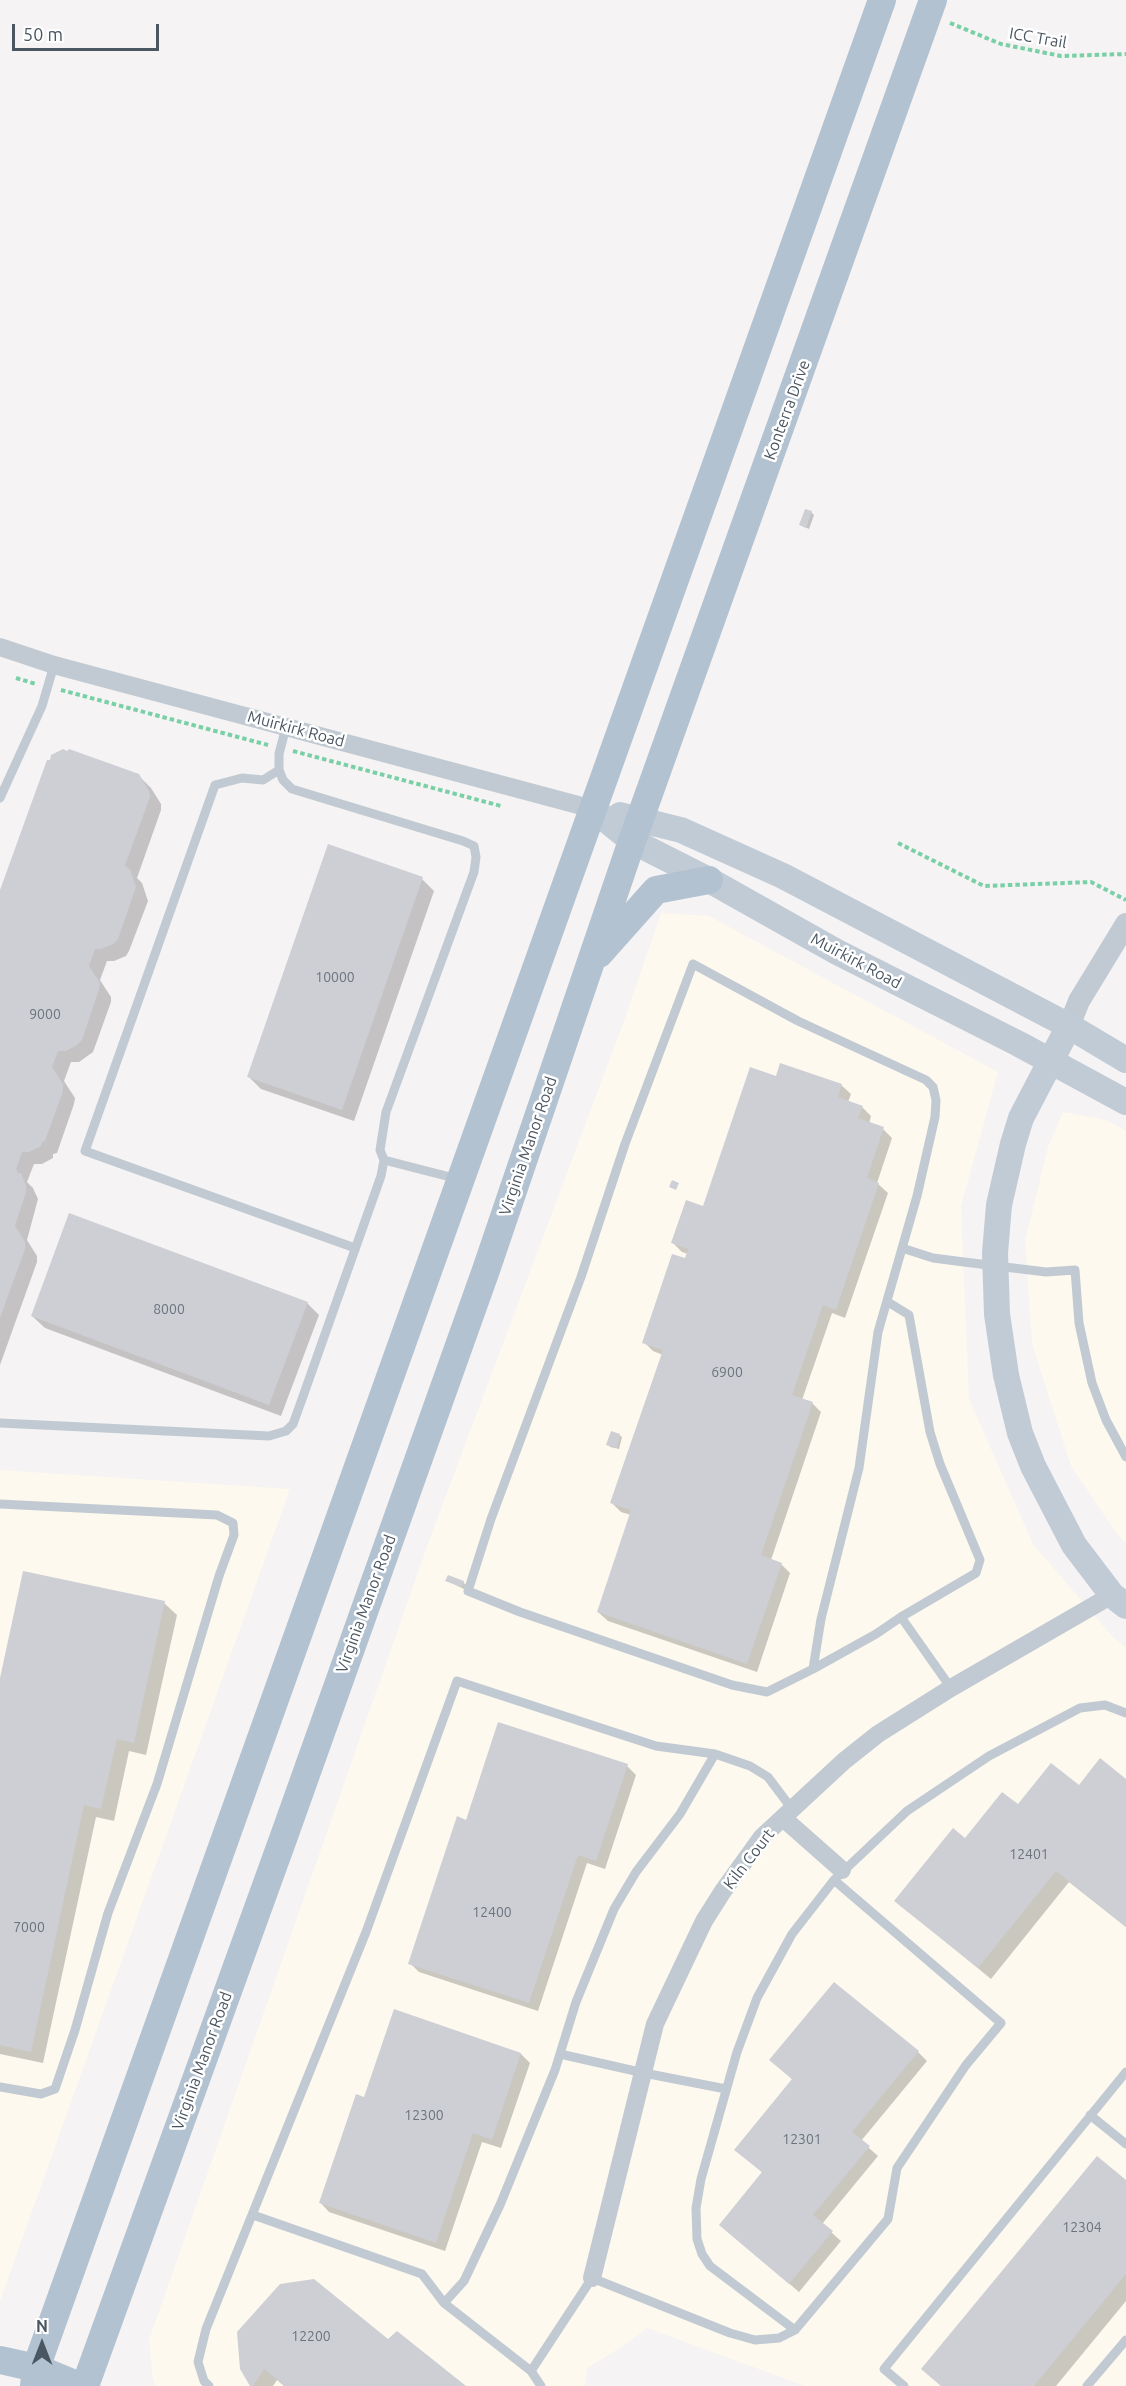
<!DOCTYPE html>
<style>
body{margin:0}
#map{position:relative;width:1126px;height:2386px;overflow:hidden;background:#f5f3f3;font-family:Ubuntu,sans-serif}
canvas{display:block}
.north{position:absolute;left:12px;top:2314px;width:60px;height:60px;-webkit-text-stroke:4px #fff;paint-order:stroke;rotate:0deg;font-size:16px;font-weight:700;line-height:24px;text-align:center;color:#4a5661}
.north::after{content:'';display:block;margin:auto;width:21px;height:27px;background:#4a5661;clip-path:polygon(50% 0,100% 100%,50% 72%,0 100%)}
.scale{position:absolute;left:12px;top:24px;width:147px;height:27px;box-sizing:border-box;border:3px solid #4a5661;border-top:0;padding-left:8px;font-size:18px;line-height:21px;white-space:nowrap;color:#4a5661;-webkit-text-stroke:4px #fff;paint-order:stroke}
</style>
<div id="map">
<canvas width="1126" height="2386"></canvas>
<div class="north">N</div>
<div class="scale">50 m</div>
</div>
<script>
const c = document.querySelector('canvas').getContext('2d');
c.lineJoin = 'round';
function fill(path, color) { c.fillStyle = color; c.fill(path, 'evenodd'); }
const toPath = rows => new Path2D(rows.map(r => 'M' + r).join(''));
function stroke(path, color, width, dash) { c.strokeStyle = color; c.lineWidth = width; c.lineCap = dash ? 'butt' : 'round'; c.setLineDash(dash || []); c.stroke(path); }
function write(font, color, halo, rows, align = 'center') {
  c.font = font + ' Ubuntu,sans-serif'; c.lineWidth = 5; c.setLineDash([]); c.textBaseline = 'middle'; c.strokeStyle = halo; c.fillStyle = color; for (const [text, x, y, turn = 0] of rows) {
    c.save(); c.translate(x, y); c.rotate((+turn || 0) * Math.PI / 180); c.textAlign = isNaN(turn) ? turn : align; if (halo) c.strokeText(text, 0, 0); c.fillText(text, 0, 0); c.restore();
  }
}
fill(toPath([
 [661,913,709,916,998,1072,961,1206,969,1399,1033,1544,1112,1636,1126,1648,1126,2386,805,2386,647,2328,625,2345,587,2368,585,2386,157,2386,153,2381,149,2340,430,1538,624,1021],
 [1063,1112,1106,1120,1126,1131,1126,1543,1119,1537,1071,1466,1032,1344,1025,1241,1048,1147],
 [0,1470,290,1489,0,2301]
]), '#fdf9ef');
fill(toPath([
 [811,512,814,515,809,529,801,525],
 [138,775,151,788,161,804,161,810,137,878,142,883,148,901,129,951,126,956,114,961,107,961,100,980,111,997,111,1002,93,1052,79,1062,71,1062,64,1081,75,1098,74,1104,57,1153,53,1154,53,1158,42,1164,34,1164,27,1182,33,1188,38,1199,27,1240,37,1256,37,1262,0,1365,0,894],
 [422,879,434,891,354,1121,261,1089,249,1077],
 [777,1078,841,1085,851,1094,848,1102,862,1107,871,1116,869,1124,883,1129,892,1138,877,1183,888,1193,845,1318,832,1313,802,1400,812,1403,821,1412,771,1560,781,1564,790,1573,757,1672,608,1621,598,1612,631,1515,621,1512,612,1503,663,1355,653,1351,644,1342,688,1254,682,1252,673,1243,704,1208],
 [307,1303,319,1315,281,1416,45,1328,32,1316],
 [619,1435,622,1437,619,1449,610,1447,608,1444],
 [447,1581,463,1582,466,1585,464,1589],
 [164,1603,177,1615,146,1755,129,1751,114,1821,96,1817,43,2063,0,2054,0,1685],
 [627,1766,636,1775,605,1869,587,1863,538,2011,419,1972,410,1963,467,1822],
 [1126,1781,1126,1927,1069,1882,991,1979,896,1901,965,1840,1018,1806,1079,1787],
 [918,2052,927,2061,861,2141,878,2156,822,2224,841,2241,799,2292,721,2225,763,2173,745,2158,793,2080,771,2060],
 [521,2054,530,2063,501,2148,482,2142,445,2251,329,2212,320,2202,365,2098],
 [1126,2182,1126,2301,1056,2386,941,2386,923,2369],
 [239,2333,388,2341,463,2386,284,2386,277,2380,273,2386,252,2386]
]), '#0003');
fill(toPath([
 [805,509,812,511,806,528,799,525],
 [63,749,67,751,69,749,139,774,149,791,150,797,125,865,127,868,130,869,136,887,118,939,113,944,101,949,95,949,89,966,100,983,99,989,82,1040,77,1045,66,1051,58,1051,52,1067,63,1084,63,1091,45,1141,42,1142,41,1146,29,1152,22,1152,16,1169,18,1173,21,1173,26,1186,26,1192,15,1226,25,1242,25,1249,0,1318,0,890,47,760,50,760,51,755],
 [328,844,423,877,342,1110,247,1077],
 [780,1063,842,1084,838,1097,863,1106,858,1118,884,1127,867,1178,879,1183,836,1310,823,1305,792,1395,813,1402,761,1555,782,1563,747,1664,597,1612,631,1510,610,1503,663,1350,642,1343,672,1254,685,1258,688,1249,671,1243,686,1200,703,1206,750,1067,776,1076],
 [672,1180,679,1183,676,1190,669,1187],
 [69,1213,308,1302,269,1405,31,1316],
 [611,1431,620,1434,617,1448,606,1445],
 [23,1571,165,1601,134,1743,117,1739,101,1809,84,1805,31,2052,0,2045,0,1678],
 [448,1575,464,1581,462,1587,445,1581],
 [498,1722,628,1764,596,1861,578,1855,529,2003,408,1964,457,1816,466,1820],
 [1100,1758,1126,1779,1126,1927,1056,1871,978,1968,894,1901,953,1828,965,1838,1002,1792,1018,1804,1051,1763,1079,1785],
 [834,1982,919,2051,852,2132,870,2146,813,2215,833,2231,789,2284,719,2225,762,2172,734,2150,792,2079,769,2060],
 [394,2009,521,2053,492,2140,473,2133,436,2243,319,2203,356,2094,364,2097],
 [1097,2156,1126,2180,1126,2274,1034,2386,941,2386,921,2369],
 [314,2279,388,2339,397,2331,466,2386,285,2386,264,2369,253,2386,250,2386,240,2369,237,2332,280,2284]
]), '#cdcfd5');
stroke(toPath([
 [950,23,1001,44,1061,56,1126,54],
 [16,678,36,684],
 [61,690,268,745],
 [293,751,501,806],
 [898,843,984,886,1091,882,1126,900]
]), '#7ad0a6', 4, [4.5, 3]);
stroke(toPath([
 [279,770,263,780,242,778,215,785,85,1151,355,1248],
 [0,798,42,706,54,665],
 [693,964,798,1021,926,1080,933,1087,936,1100,935,1117,917,1196,878,1332,859,1468,821,1619,813,1669,767,1692,732,1685,520,1612,468,1591,491,1519,581,1277,625,1144,693,964],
 [384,1160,458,1179],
 [902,1248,933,1258,964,1262,1046,1272,1075,1270,1079,1323,1092,1383,1106,1420,1126,1457],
 [0,1423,269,1436,286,1431,293,1424,301,1402,381,1176,384,1160,380,1150,386,1112,474,872,476,857,474,846,463,841,292,789,283,780,279,770,279,754,286,727],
 [0,1504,217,1515,233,1523,234,1535,219,1576,157,1784,108,1913,75,2030,55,2089,41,2094,0,2087],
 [901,1617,951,1688],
 [813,1669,876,1634,901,1617,976,1573,980,1560,940,1464,930,1432,909,1315,888,1302],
 [560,2054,644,2073,726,2089],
 [1090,2115,1126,2144],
 [253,2215,422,2274,444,2303],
 [795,2330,710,2266,702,2254,697,2239,696,2208,701,2179,737,2052,757,1998,792,1934,834,1880,907,1811,989,1756,1080,1708,1105,1705,1126,1713],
 [531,2371,592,2278,730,2333,755,2340,779,2338,795,2330,888,2219,897,2168,966,2065,1001,2023,834,1880],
 [209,2386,204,2381,198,2362,206,2329,366,1932,457,1681,656,1746,715,1754,750,1766,768,1777,792,1809],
 [541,2386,531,2371,444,2303,464,2281,500,2205,555,2070,576,2002,614,1909,636,1872,680,1814,715,1754],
 [904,2386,884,2369,1126,2072],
 [1087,2386,1126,2340]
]), '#c1cad2', 9);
stroke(toPath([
 [0,647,54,665,593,809],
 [783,1818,842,1870],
 [592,2278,655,2024,704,1921,723,1891,762,1837,844,1761,878,1734,951,1688,1112,1595]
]), '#c1cad2', 18);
stroke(toPath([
 [1069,1026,1079,1001,1126,924]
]), '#c1cad2', 22);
stroke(toPath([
 [593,809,632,841,709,880,837,952,1019,1044,1126,1102],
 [620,815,681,830,783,876,1069,1026,1126,1060],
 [1069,1026,1021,1118,1013,1144,999,1205,995,1253,997,1314,1006,1375,1020,1433,1033,1466,1074,1545,1112,1595,1126,1606]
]), '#c1cbd6', 26);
stroke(toPath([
 [599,954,656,890,709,880],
 [0,2360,36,2368,79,2386],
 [34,2386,36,2368,882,0],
 [85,2386,283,1839,486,1270,632,841,933,0]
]), '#b3c2d1', 28);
write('14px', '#6b747e', null, [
 ["10000",335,977],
 ["9000",45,1014],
 ["8000",169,1309],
 ["6900",727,1372],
 ["12401",1029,1854],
 ["12400",492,1912],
 ["7000",29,1927],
 ["12300",424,2115],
 ["12301",802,2139],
 ["12304",1082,2227],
 ["12200",311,2336]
]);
write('16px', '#4a5661', '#fff', [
 ["ICC Trail",1038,38,10],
 ["Konterra Drive",787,410,-70],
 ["Muirkirk Road",296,729,15],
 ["Muirkirk Road",856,961,28],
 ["Virginia Manor Road",528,1146,-71],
 ["Virginia Manor Road",366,1604,-70],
 ["Kiln Court",749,1859,-52],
 ["Virginia Manor Road",202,2061,-70]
]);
</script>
